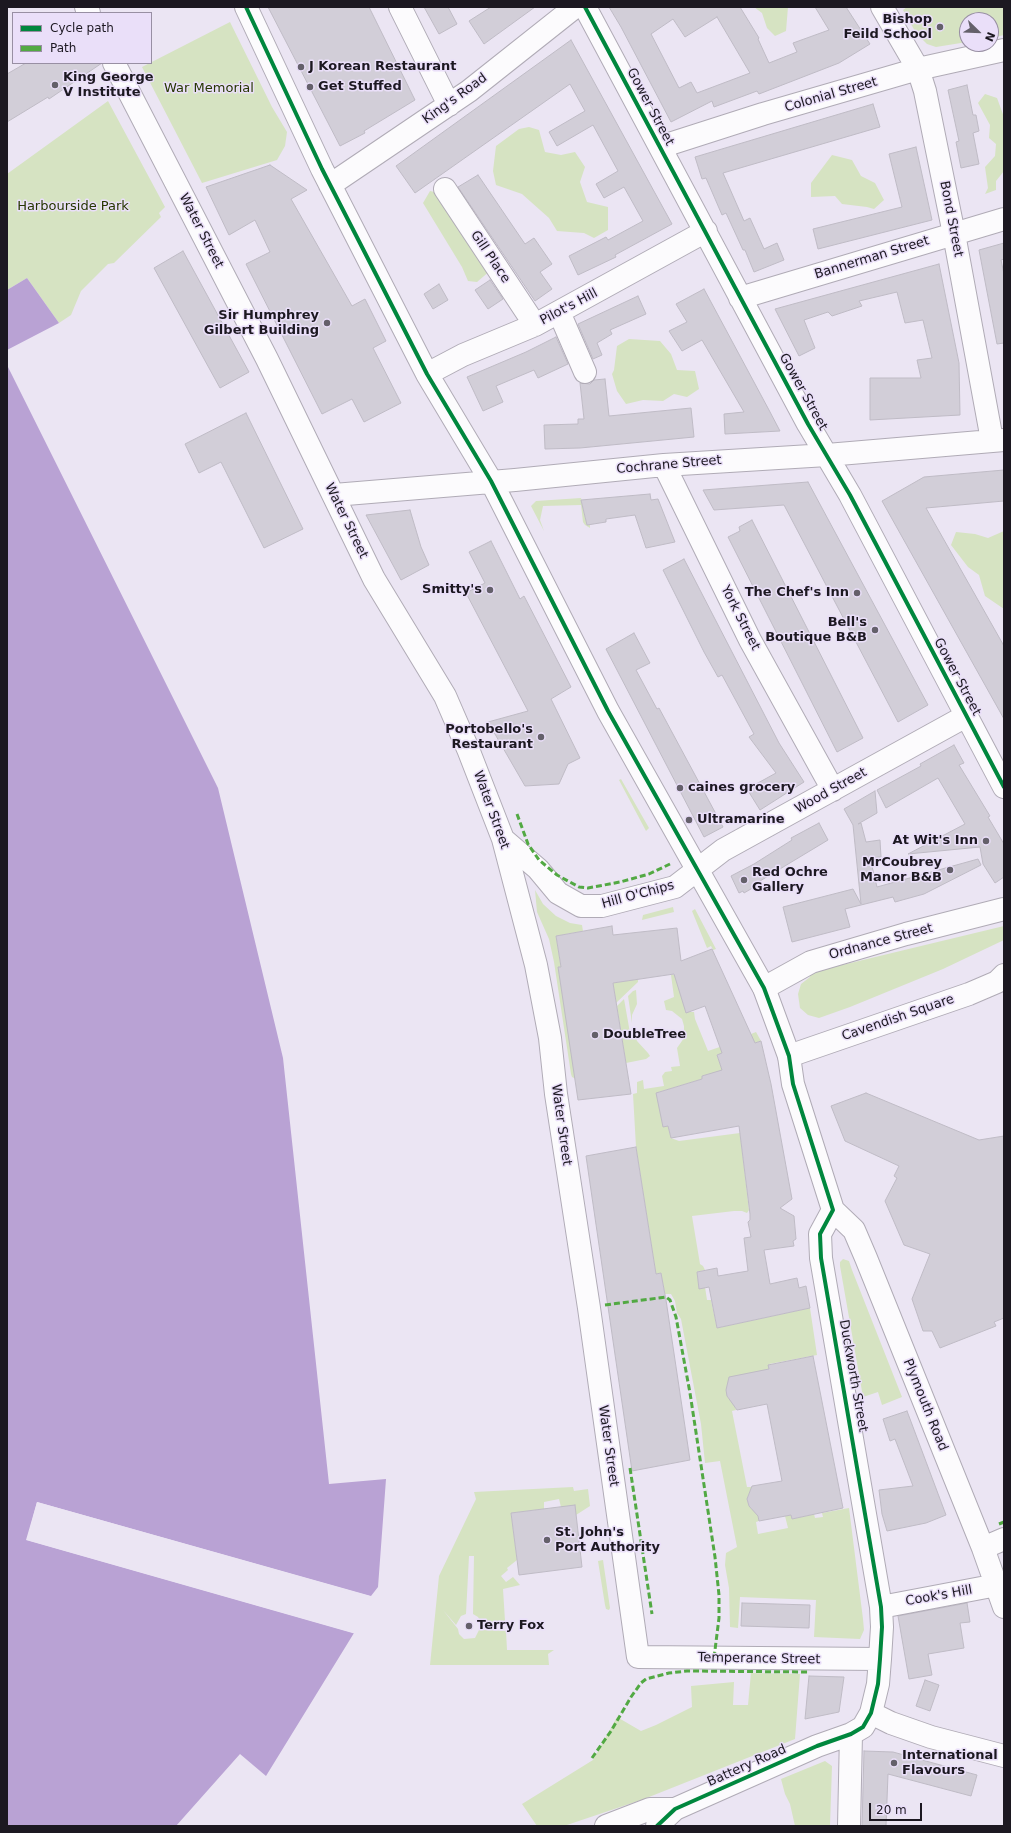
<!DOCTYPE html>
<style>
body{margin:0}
#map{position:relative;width:1011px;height:1833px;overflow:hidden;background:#ebe5f3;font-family:"DejaVu Sans",sans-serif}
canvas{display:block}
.frame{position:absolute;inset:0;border:8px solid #1c1821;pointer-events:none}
.legend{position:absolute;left:12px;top:12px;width:140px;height:52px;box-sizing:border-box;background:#eadff9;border:1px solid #988fa3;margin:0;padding:5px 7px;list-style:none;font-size:12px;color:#1c1821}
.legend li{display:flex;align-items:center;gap:8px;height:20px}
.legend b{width:20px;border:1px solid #988fa3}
.north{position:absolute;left:959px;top:12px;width:40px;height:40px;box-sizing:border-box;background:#eadff9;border:1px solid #988fa3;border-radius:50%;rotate:113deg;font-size:11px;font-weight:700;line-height:16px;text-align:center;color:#1c1821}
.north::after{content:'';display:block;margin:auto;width:14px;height:18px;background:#64606a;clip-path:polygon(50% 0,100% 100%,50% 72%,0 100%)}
.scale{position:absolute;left:869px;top:1803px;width:53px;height:18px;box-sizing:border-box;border:2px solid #1c1821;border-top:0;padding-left:5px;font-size:12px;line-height:14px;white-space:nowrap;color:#1c1821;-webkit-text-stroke:3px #eadff9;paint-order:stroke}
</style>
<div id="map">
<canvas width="1011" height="1833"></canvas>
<div class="frame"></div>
<ul class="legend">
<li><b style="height:5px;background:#00873e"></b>Cycle path</li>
<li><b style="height:5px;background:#52a943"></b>Path</li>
</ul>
<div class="north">N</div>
<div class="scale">20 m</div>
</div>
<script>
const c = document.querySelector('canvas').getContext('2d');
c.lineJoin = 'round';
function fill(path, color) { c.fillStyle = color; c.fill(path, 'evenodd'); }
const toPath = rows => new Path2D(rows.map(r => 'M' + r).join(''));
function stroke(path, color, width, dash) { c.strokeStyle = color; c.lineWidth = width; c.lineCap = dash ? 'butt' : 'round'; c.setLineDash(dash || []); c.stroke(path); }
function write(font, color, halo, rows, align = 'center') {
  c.font = font + ' "DejaVu Sans",sans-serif'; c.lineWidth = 3; c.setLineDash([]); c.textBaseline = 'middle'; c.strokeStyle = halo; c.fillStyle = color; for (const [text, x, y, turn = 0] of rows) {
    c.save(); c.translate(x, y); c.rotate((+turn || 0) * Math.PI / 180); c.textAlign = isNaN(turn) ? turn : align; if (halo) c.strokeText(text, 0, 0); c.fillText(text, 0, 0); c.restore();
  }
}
fill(toPath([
 [754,7,788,7,786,31,775,36,767,28,762,13],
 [907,7,1004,7,1004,35,991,38,991,20,967,20,967,42,936,47,927,44,916,33,903,10],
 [230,22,272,107,287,132,285,146,277,160,202,183,142,67],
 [985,94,997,98,1004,117,1004,171,996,181,996,190,985,194,988,188,985,167,995,156,996,144,989,138,990,125,978,103],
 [108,101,165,207,159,213,161,217,114,263,108,264,81,291,71,315,59,323,27,278,7,290,7,174],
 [529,127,539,130,545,152,561,155,575,152,585,167,580,182,587,202,608,207,608,230,594,238,584,233,557,231,549,218,522,194,496,185,493,171,496,146,519,129],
 [832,155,852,160,861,176,875,183,884,200,874,209,867,207,842,204,835,196,811,197,811,183],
 [430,191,439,193,491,270,477,282,468,281,462,267,423,203],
 [629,339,660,341,671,354,677,370,695,371,699,389,687,397,674,394,663,401,643,400,626,404,617,391,612,374,614,370,617,346],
 [581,498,587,525,590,525,590,528,585,525,583,522,581,505,543,506,540,520,544,531,531,506,536,501],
 [1004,531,1004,609,985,596,979,575,968,567,951,545,956,532,975,534,988,538],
 [621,779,649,828,646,831,619,780],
 [535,890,543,904,556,916,570,923,582,925,583,931,556,936,561,967,559,967,576,1079,572,1077,571,1074,554,962,549,939,537,912],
 [673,907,674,912,642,920,643,915],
 [695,909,716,949,713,950,711,946,707,948,692,911],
 [1004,926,1004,940,943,969,850,1007,819,1018,808,1015,800,1008,798,994,801,984,810,977,809,973],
 [683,974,686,1012,694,1012,695,1019,708,1051,752,1036,751,1034,756,1032,761,1041,717,1055,723,1072,702,1076,702,1079,659,1092,671,1138,679,1141,740,1133,749,1210,747,1213,742,1211,734,1211,692,1216,700,1264,703,1266,705,1270,697,1272,699,1288,705,1287,707,1300,711,1300,717,1328,810,1308,817,1355,769,1364,769,1369,727,1385,727,1396,730,1400,734,1399,736,1410,732,1411,747,1487,752,1487,747,1499,749,1506,752,1509,757,1509,759,1521,756,1522,758,1534,788,1528,785,1516,791,1515,792,1519,814,1514,815,1518,823,1517,822,1513,849,1508,863,1619,864,1630,860,1639,814,1637,816,1600,740,1597,738,1628,730,1627,729,1588,725,1565,726,1553,737,1547,720,1461,705,1463,701,1424,681,1319,677,1313,675,1301,671,1294,665,1294,661,1273,656,1274,636,1147,633,1094,637,1093,637,1082,643,1080,644,1089,664,1086,662,1076,665,1072,672,1071,671,1067,680,1066,677,1048,684,1038,684,1026,682,1019,672,1011,666,1010,664,1001,674,997,671,975],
 [638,979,638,982,616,1003,613,983],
 [636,990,637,1004,632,1015,632,1023,628,996,633,991],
 [624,999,630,1033,634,1033,637,1041,648,1053,650,1056,646,1059,626,1063,617,1006],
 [843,1259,849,1261,852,1270,902,1397,882,1405,878,1392,863,1397,840,1266,840,1262],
 [573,1487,574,1491,588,1489,590,1506,576,1515,561,1507,559,1499,544,1502,544,1509,511,1513,517,1560,507,1568,508,1570,501,1576,506,1582,513,1577,520,1585,503,1589,505,1621,482,1624,478,1617,473,1614,474,1556,469,1556,466,1614,461,1616,456,1625,443,1610,458,1629,459,1634,464,1639,475,1638,479,1630,506,1631,507,1650,554,1650,548,1654,549,1665,430,1665,439,1576,476,1499,474,1492],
 [603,1560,610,1608,609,1610,606,1609,605,1605,598,1561],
 [751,1673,800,1674,795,1739,644,1799,564,1826,537,1826,522,1804,593,1760,617,1717,641,1731,656,1725,692,1707,691,1686,734,1682,733,1705,748,1705],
 [825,1761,832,1766,830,1826,795,1826,790,1804,785,1794,781,1779]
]), '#d6e3c2');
fill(toPath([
 [27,278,59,323,7,350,7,290],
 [7,365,218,788,283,1058,329,1484,386,1479,378,1587,371,1596,37,1502,27,1540,354,1633,266,1776,240,1754,176,1826,7,1826]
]), '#b9a2d4');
fill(toPath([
 [37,1502,373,1597,370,1598,38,1505,29,1539,354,1632,356,1634,26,1540]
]), '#ebe5f3');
const building = toPath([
 [268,7,369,7,415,100,364,131,365,133,340,146,268,7],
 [424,7,448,7,457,24,439,34,424,7],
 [491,7,535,7,484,44,469,21,491,7],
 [609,7,740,7,759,38,758,39,769,63,797,52,793,43,829,30,815,7,846,7,870,44,839,63,759,94,757,91,714,107,712,101,671,122,621,27,609,7],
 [717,17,750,73,697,93,691,82,679,88,651,34,673,19,685,37,717,17],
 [571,40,672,224,615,255,616,257,578,275,569,256,606,237,608,240,643,221,624,187,604,198,596,184,618,171,593,125,557,146,549,132,585,111,570,84,415,193,396,166,571,40],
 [26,63,102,63,49,99,48,97,7,122,7,74,26,63],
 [967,85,973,115,976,115,979,131,973,133,979,164,961,168,956,142,959,141,948,90,967,85],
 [873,104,880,127,723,173,744,221,750,218,764,249,777,243,784,260,754,272,745,250,743,250,726,213,722,215,706,178,702,179,695,157,873,104],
 [916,147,932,220,818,249,813,229,902,207,889,154,916,147],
 [270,165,307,190,291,199,352,306,365,299,386,341,373,348,401,403,364,422,352,399,322,414,246,264,270,252,255,220,229,235,206,187,270,165],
 [478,175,525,244,534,238,552,264,540,272,552,289,535,301,458,187,478,175],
 [1004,243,1004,259,1001,260,1004,274,1004,343,997,344,979,250,1004,243],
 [183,251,249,372,220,388,154,268,183,251],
 [939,264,959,363,960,415,870,420,870,378,921,378,917,360,932,358,923,320,905,323,897,292,859,301,862,306,832,316,828,312,804,320,815,348,799,356,775,309,939,264],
 [490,280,503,299,488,309,475,290,490,280],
 [439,284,448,300,433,309,424,294,439,284],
 [704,289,769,410,780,431,725,434,724,414,744,412,702,340,682,351,669,331,687,322,676,304,704,289],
 [638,296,646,314,610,330,612,334,597,343,602,355,593,359,578,324,638,296],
 [556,337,568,364,538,378,534,370,496,386,503,402,483,411,467,377,526,352,556,337],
 [605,379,609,416,691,408,694,437,580,448,545,449,544,425,578,424,578,419,584,419,580,383,590,384,594,380,605,379],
 [246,413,303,529,264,548,221,462,199,473,185,444,246,413],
 [1004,470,1004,501,926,508,1004,646,1004,719,882,501,924,477,1004,470],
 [808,482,928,705,898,722,784,505,714,510,703,490,808,482],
 [650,494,651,500,658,499,675,542,646,548,635,515,606,519,606,522,587,525,581,500,650,494],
 [410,510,421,547,429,565,401,580,366,515,410,510],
 [752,520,863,738,837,752,728,537,740,531,739,527,752,520],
 [491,541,520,599,524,596,571,687,551,699,580,758,568,764,559,784,525,786,488,722,528,711,466,593,485,583,469,552,491,541],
 [684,559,779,743,804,782,760,810,747,789,776,773,749,737,754,734,722,675,718,677,704,652,663,570,684,559],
 [634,633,650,663,636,670,657,709,659,708,723,827,704,837,606,649,634,633],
 [954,745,964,763,959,765,990,816,988,817,1004,844,1004,877,995,883,983,864,980,847,908,854,965,824,938,778,886,808,877,790,921,766,920,764,954,745],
 [875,791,877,813,858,824,861,823,866,842,880,840,881,857,870,858,877,887,978,859,981,865,924,894,895,902,893,897,845,909,850,927,792,942,783,907,853,889,861,904,853,825,844,809,875,791],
 [819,823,828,840,755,884,756,886,744,893,743,891,739,893,731,876,754,864,792,840,791,838,819,823],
 [612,926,613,935,677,928,681,961,712,949,755,1043,761,1041,771,1084,792,1199,780,1208,794,1216,796,1239,793,1241,794,1246,764,1250,770,1284,797,1278,799,1288,806,1286,810,1308,717,1328,709,1287,699,1289,697,1272,717,1268,718,1276,748,1271,744,1238,751,1237,748,1222,750,1220,750,1214,739,1126,671,1138,668,1126,663,1127,656,1093,702,1079,702,1076,722,1070,717,1055,722,1053,705,1006,686,1013,674,974,613,983,631,1094,578,1100,558,967,561,967,556,936,612,926],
 [866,1093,979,1140,1004,1136,1004,1318,994,1322,996,1326,940,1348,932,1331,923,1331,912,1299,930,1254,904,1245,885,1201,897,1178,894,1176,899,1166,845,1141,831,1106,866,1093],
 [636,1147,656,1274,661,1273,666,1300,690,1460,632,1471,586,1156,636,1147],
 [813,1356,843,1508,792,1519,791,1515,759,1521,758,1516,749,1506,747,1499,752,1486,782,1481,767,1404,737,1410,727,1396,726,1390,729,1377,769,1369,768,1365,813,1356],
 [907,1411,946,1515,926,1523,887,1531,882,1514,879,1490,913,1486,895,1439,890,1441,883,1419,907,1411],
 [575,1505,582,1567,519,1575,511,1513,575,1505],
 [742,1603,810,1605,809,1628,741,1626,742,1603],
 [967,1603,970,1622,960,1623,964,1648,928,1654,932,1675,909,1679,898,1616,967,1603],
 [809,1676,844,1677,839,1712,805,1719,809,1676],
 [925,1680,939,1685,930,1711,916,1706,925,1680],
 [864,1751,893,1752,977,1775,971,1796,888,1774,886,1826,862,1826,864,1751]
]);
fill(building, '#d2ced8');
stroke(building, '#bfbbc5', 1);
const minor = toPath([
 [86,7,89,13],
 [246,7,322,169,427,374,491,481,608,711,764,988,789,1056,793,1084,833,1210,820,1234,821,1258,881,1607,882,1627,880,1659,878,1684,871,1713,863,1727,851,1734,817,1746,675,1809,657,1826],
 [400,7,449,105],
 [585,7,808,424,850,495,1004,787],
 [882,7,918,69,925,91,954,234,992,440],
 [114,63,267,359,374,579,445,696,468,749,503,839,536,965,550,1038,556,1094,589,1308,638,1657,880,1659],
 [660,147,763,114,918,69,1004,50],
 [330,185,469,91,575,7],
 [445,189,535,325],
 [740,298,1004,219],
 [559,312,585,372],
 [427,374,463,355,535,325,706,231],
 [664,465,750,640,833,790],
 [334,495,515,480,664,465,827,455,1004,440],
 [503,839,538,869,558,893,581,906,602,906,675,887,723,850,966,716],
 [833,1210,854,1230,866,1258,983,1548,1004,1607],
 [983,1548,1004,1539],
 [881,1607,997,1585],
 [871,1713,891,1723,931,1737,1004,1756],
 [606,1826,650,1809,675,1809],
 [849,1826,851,1734]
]);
const major = toPath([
 [764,988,811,962,906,934,1004,909],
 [789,1056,969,994,997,982,1004,975]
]);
stroke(minor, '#b0abb6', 24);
stroke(major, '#b0abb6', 24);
stroke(minor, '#fcfbfd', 22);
stroke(major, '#fcfbfd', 22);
stroke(toPath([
 [517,814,528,844,539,860,557,875,579,887,588,888,620,882,649,874,670,864],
 [605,1305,666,1297,670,1300,676,1317,690,1393,715,1557,719,1595,719,1618,714,1658],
 [630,1468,652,1614],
 [999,1524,1004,1522],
 [592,1758,611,1731,631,1697,641,1683,646,1679,669,1673,687,1671,809,1672]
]), '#52a943', 3, [6, 3]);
stroke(toPath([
 [246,7,322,169,427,374,491,481,608,711,764,988,789,1056,793,1084,833,1210,820,1234,821,1258,881,1607,882,1627,880,1659,878,1684,871,1713,863,1727,851,1734,817,1746,675,1809,657,1826],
 [585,7,808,424,850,495,1004,787]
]), '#00873e', 4);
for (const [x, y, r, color] of [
 [940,27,4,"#64606a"],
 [301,67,4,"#64606a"],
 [55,85,4,"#64606a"],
 [310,87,4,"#64606a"],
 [327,323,4,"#64606a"],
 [490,590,4,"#64606a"],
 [857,593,4,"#64606a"],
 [875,630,4,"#64606a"],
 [541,737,4,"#64606a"],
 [680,788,4,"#64606a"],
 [689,820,4,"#64606a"],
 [986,841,4,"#64606a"],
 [950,870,4,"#64606a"],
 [744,880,4,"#64606a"],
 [595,1035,4,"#64606a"],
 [547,1540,4,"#64606a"],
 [469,1626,4,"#64606a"],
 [894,1763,4,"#64606a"]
]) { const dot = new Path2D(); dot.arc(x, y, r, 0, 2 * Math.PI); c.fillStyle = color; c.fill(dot); stroke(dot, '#eadff9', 1.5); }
write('bold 13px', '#1c1821', '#eadff9', [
 ["Bishop",932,20,"right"],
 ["Feild School",932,35,"right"],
 ["J Korean Restaurant",309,67],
 ["King George",63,78],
 ["V Institute",63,93],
 ["Get Stuffed",318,87],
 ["Sir Humphrey",319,316,"right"],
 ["Gilbert Building",319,331,"right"],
 ["Smitty's",482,590,"right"],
 ["The Chef's Inn",849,593,"right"],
 ["Bell's",867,623,"right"],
 ["Boutique B&B",867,638,"right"],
 ["Portobello's",533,730,"right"],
 ["Restaurant",533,745,"right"],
 ["caines grocery",688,788],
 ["Ultramarine",697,820],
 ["At Wit's Inn",978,841,"right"],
 ["MrCoubrey",942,863,"right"],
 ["Manor B&B",942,878,"right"],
 ["Red Ochre",752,873],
 ["Gallery",752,888],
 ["DoubleTree",603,1035],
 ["St. John's",555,1533],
 ["Port Authority",555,1548],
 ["Terry Fox",477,1626],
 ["International",902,1756],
 ["Flavours",902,1771]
], 'left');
write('13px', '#263701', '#eadff9', [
 ["War Memorial",209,89],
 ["Harbourside Park",73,207]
]);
write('13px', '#1c1821', '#eadff9', [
 ["Colonial Street",831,95,-16],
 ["King's Road",455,99,-36],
 ["Gower Street",650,107,62],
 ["Bond Street",951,219,79],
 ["Water Street",201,231,63],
 ["Gill Place",490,257,56],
 ["Bannerman Street",872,258,-17],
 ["Pilot's Hill",569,307,-28],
 ["Gower Street",803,392,61],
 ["Cochrane Street",669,465,-5],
 ["Water Street",346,521,64],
 ["York Street",740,618,63],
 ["Gower Street",957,677,62],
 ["Wood Street",831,791,-29],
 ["Water Street",491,810,70],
 ["Hill O'Chips",638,895,-15],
 ["Ordnance Street",881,942,-15],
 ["Cavendish Square",898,1018,-19],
 ["Water Street",561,1125,82],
 ["Duckworth Street",853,1376,80],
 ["Plymouth Road",925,1405,68],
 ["Water Street",608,1446,82],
 ["Cook's Hill",939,1596,-10],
 ["Temperance Street",759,1659,1],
 ["Battery Road",747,1766,-24]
]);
</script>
